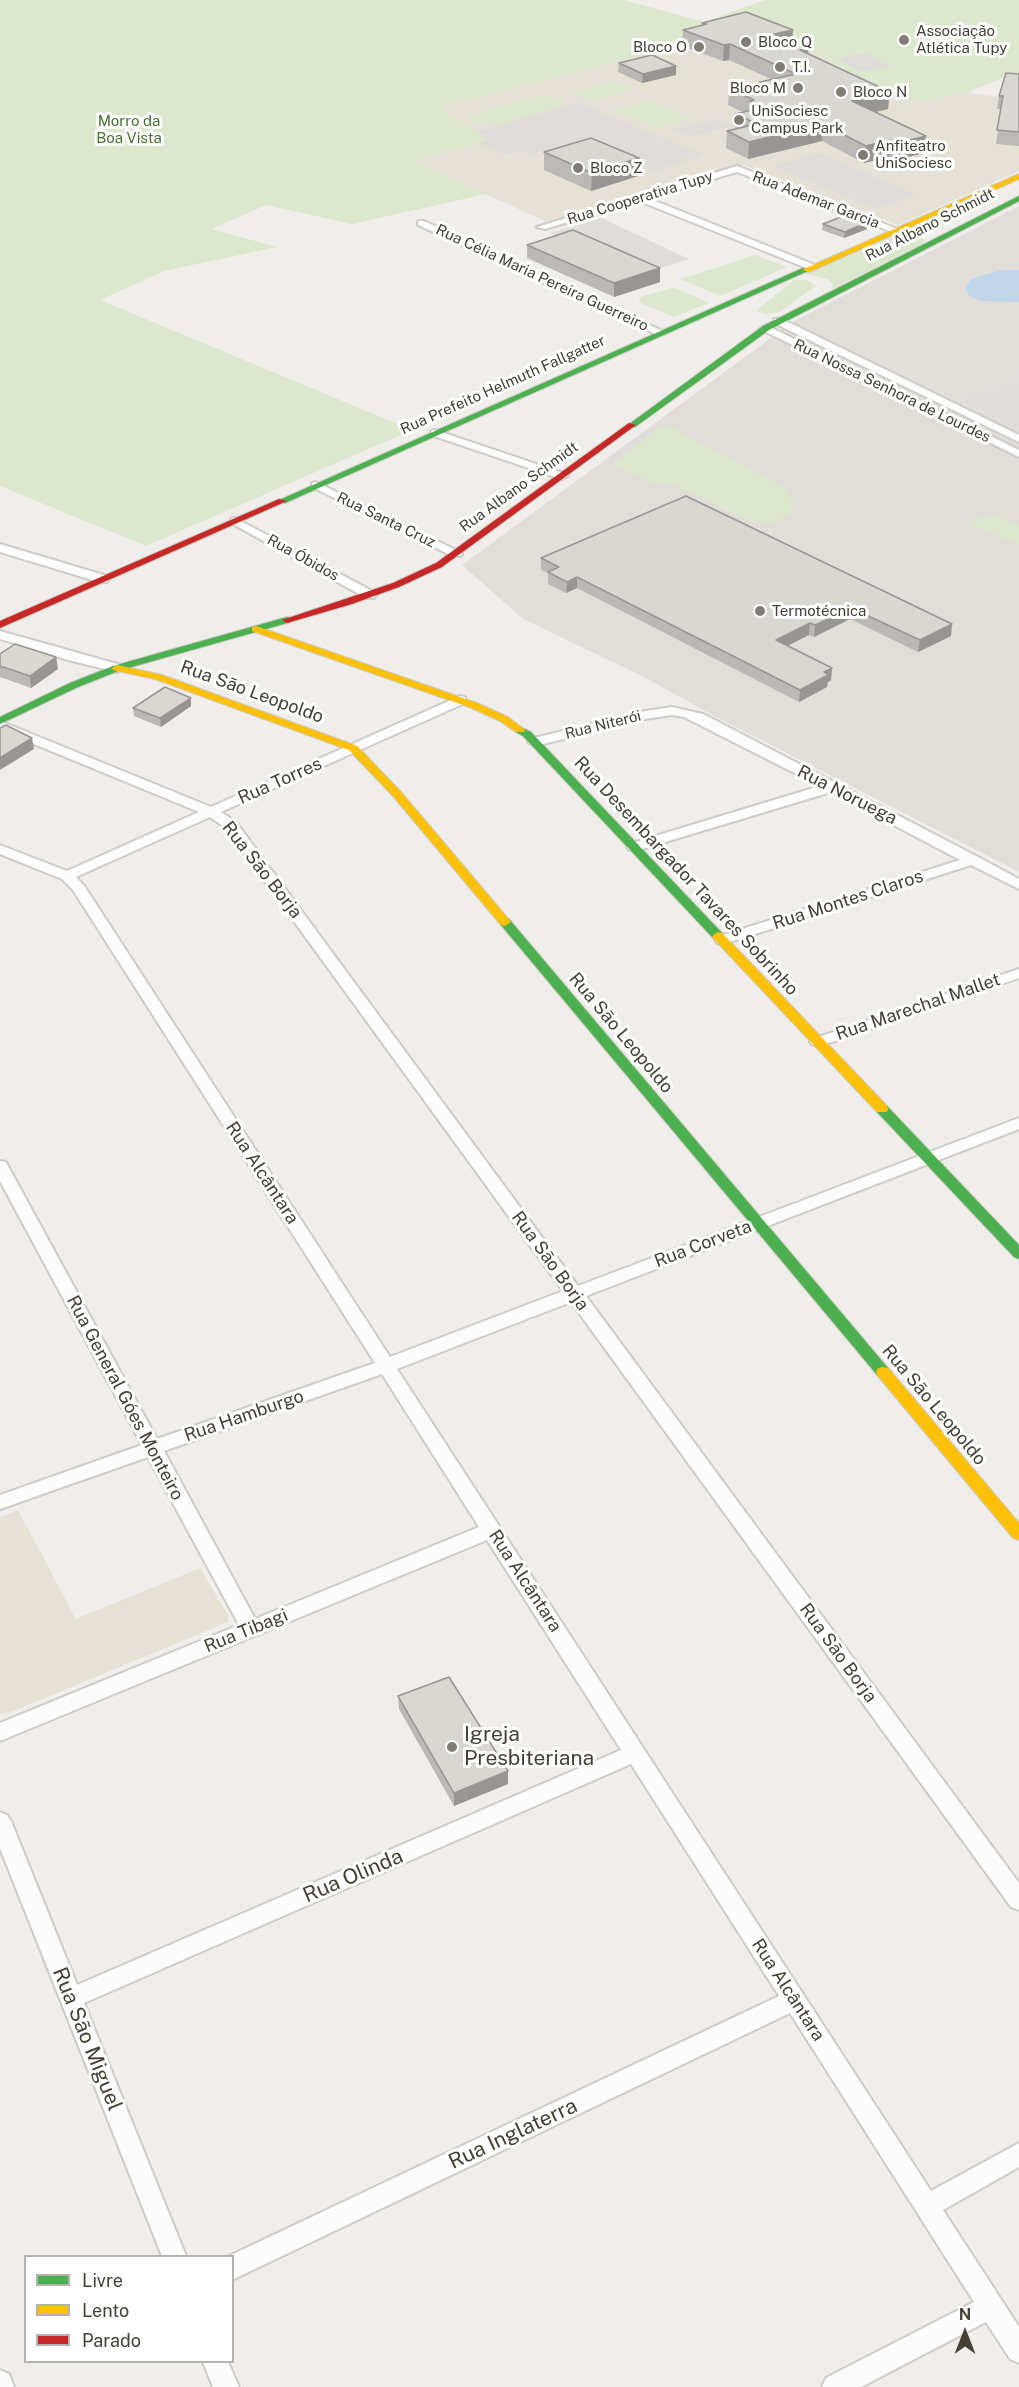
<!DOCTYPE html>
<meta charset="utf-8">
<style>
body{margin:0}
#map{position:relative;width:1019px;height:2387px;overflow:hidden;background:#f0eeea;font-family:"Public Sans",sans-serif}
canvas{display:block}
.legend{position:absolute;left:24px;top:2255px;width:210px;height:108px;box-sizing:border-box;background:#fff;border:2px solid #b4b3af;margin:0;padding:8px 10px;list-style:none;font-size:18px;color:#444037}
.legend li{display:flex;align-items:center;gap:12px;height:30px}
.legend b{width:30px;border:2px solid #b4b3af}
.north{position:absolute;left:935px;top:2303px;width:60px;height:60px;-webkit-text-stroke:4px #fff;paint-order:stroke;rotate:0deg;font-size:16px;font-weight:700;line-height:24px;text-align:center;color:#444037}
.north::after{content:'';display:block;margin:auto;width:21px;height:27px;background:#444037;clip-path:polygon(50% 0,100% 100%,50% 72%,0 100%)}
</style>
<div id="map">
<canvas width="1019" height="2387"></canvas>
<ul class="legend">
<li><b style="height:8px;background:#4caf50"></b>Livre</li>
<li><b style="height:8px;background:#ffc107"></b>Lento</li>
<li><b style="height:8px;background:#c62828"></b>Parado</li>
</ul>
<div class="north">N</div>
</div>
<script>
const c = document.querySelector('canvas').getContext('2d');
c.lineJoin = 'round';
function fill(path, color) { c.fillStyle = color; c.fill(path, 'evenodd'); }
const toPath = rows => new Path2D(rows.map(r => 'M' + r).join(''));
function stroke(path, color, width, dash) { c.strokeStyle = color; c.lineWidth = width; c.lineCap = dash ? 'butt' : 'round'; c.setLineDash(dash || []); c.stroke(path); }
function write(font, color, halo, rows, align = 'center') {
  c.font = font + ' "Public Sans",sans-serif'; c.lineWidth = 6; c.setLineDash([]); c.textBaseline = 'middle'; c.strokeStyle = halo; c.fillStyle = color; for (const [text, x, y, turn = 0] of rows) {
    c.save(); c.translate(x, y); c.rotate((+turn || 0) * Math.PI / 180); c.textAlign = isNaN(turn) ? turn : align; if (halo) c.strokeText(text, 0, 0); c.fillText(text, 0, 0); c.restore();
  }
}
fill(toPath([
 [1019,206,1019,872,714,716,644,677,523,619,462,565,794,321]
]), '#e1deda');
fill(toPath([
 [757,25,819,55,872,87,904,103,966,93,1019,99,1019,171,898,225,744,165,547,222,413,161,489,140,439,108],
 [18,1510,76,1619,200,1568,228,1615,228,1622,9,1713,0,1714,0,1517]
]), '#e5e1d6');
fill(toPath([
 [0,0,624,0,704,22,765,0,1019,0,1019,80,1002,78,966,93,904,103,872,87,819,55,757,25,440,108,490,140,414,161,486,194,352,224,266,205,212,229,277,247,164,271,100,300,412,430,146,546,0,486],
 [614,82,634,90,591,101,572,92],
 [550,96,563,100,563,103,560,107,498,124,479,123,469,119,471,115,532,97],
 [649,101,693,118,658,128,613,111],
 [906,234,922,238,926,242,832,289,833,284,828,279,805,274,897,235],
 [755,255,787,267,720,296,681,279],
 [794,280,808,280,816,286,779,312,766,314,756,311],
 [672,288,678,289,709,303,674,317,641,303,639,300,640,297],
 [668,426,783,486,792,499,792,512,777,523,749,521,674,485,656,484,612,465,660,427],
 [992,514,1019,526,1019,545,967,523]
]), '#dce7cd');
fill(toPath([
 [866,53,890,67,859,71,836,58],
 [577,103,704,155,655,171,599,147,569,157,550,149,530,154,521,150,505,155,478,143,489,140,477,132],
 [717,119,733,126,689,137,673,130],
 [819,153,915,194,876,209,773,166],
 [601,218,689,259,642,274,550,233],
 [1019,381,1019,427,959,399]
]), '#dfddda');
fill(toPath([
 [1002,270,1019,270,1019,302,981,301,971,297,966,292,965,287,971,279]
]), '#c0d6e9');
const street = toPath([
 [737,166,900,230,892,232,737,172,648,198,815,265,815,269,809,269,639,201,545,229,537,227,737,166],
 [418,221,424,221,667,333,658,335,418,225,418,221],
 [774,319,782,319,1019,435,1019,442,774,323,774,319],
 [766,325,1019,450,1019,457,762,330,761,328,766,325],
 [435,430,566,474,568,476,562,479,558,478,431,435,431,431,435,430],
 [316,482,460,552,462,554,460,556,452,556,312,487,312,483,316,482],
 [235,518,374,592,376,595,374,598,366,598,231,523,231,519,235,518],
 [0,544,107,576,109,579,107,582,99,582,0,552,0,544],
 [0,631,121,665,123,668,117,672,68,660,0,639,0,631],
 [460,696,465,697,466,700,465,703,221,812,236,822,578,1286,1019,1118,1019,1129,586,1296,1019,1883,1019,1910,1011,1907,571,1302,397,1369,931,2191,1019,2143,1019,2167,943,2210,1019,2327,1019,2363,1010,2359,986,2322,861,2387,822,2387,826,2378,974,2302,790,2013,232,2280,232,2256,229,2256,779,1996,631,1764,84,2003,186,2256,162,2256,0,1848,0,1812,7,1815,11,1821,77,1985,621,1750,487,1540,0,1741,0,1723,239,1625,148,1457,0,1509,0,1495,142,1445,0,1181,0,1161,6,1162,8,1166,157,1439,375,1363,73,890,62,879,0,854,0,845,67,871,199,812,0,730,0,721,211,807,460,696],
 [210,817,226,828,563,1291,390,1357,85,887,76,877,210,817],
 [382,1374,479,1527,255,1619,164,1451,382,1374],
 [672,707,703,714,978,857,1019,879,1019,889,971,865,727,943,717,943,715,940,717,937,960,860,831,792,639,850,629,850,627,847,629,844,820,786,684,717,672,715,645,719,535,746,528,742,530,739,645,711,672,707],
 [1019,969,1019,978,823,1045,813,1045,810,1042,813,1039,1019,969],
 [203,2362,228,2362,239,2387,213,2387,203,2362],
 [0,2370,9,2374,14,2387,0,2387,0,2370]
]);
const fast = toPath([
 [1019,196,1019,201,769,330,635,427,628,425,763,326,1019,196],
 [803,268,810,270,285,503,277,501,803,268],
 [287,617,291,618,291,622,121,670,78,687,0,724,0,717,70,683,113,666,287,617],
 [520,727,531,732,722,933,724,936,722,939,714,939,523,736,516,732,516,728,520,727],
 [505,918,509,919,888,1368,890,1372,888,1376,878,1376,501,925,499,922,505,918],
 [882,1105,887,1106,1019,1245,1019,1259,1014,1257,877,1112,876,1109,877,1106,882,1105]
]);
const slow = toPath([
 [1019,174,1019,179,809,272,802,270,1019,174],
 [256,626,477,703,508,717,525,730,524,732,516,732,500,721,469,707,252,631,252,627,256,626],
 [117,665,162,675,357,746,401,792,511,922,505,926,501,925,393,796,349,750,155,679,113,670,112,668,117,665],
 [718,932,722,933,887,1106,888,1109,887,1112,877,1112,714,939,712,936,718,932],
 [883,1367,888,1368,1019,1523,1019,1540,1013,1538,878,1376,876,1372,878,1368,883,1367]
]);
const jam = toPath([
 [629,423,636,425,442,567,399,587,352,604,287,623,282,620,393,583,436,563,629,423],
 [279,499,287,501,0,628,0,621,279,499]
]);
stroke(street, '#cdccc8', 4);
stroke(fast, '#cdcbc2', 2);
stroke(slow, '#cdcbc2', 2);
stroke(jam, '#cdcbc2', 2);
fill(street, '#fdfcfc');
fill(fast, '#4caf50');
fill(slow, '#ffc107');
fill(jam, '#c62828');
fill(toPath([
 [702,23,793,30,792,41,808,54,888,109,875,112,924,153,896,160,889,157,864,163,822,141,748,159,726,148,727,131,735,129,736,114,743,112,728,105,729,89,771,79,729,60,723,61,682,46,683,30,701,26],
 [619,63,676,75,642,83,618,72],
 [1019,74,1019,146,996,144,1001,109,997,109,999,96],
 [544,152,639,158,638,176,591,191,544,170],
 [868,222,867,229,844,238,822,230,823,224],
 [527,245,660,282,614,297,527,258],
 [686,496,951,636,918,652,850,619,814,637,809,635,787,646,832,668,831,680,828,682,827,687,799,702,577,588,566,593,548,584,548,573,541,570,541,558],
 [56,657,58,669,31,688,0,677,0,666],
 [191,706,161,727,134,716,133,708],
 [398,1696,508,1771,508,1784,454,1806,399,1709]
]), '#bbb9b5');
fill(toPath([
 [793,30,791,46,774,34],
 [730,44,729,60,723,61,724,45],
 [809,48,807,64,800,50],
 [676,66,676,75,642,83,643,74],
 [890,92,888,109,851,118,852,101],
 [823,124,822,141,748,159,749,142],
 [926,136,924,153,896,160,897,143],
 [891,140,889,157,864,163,866,146],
 [639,158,638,176,591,191,592,173],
 [868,222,867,229,844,238,845,232],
 [660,268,660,282,614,297,614,283],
 [577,577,577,588,566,593,567,582],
 [851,608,850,619,814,637,815,625],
 [810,623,809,635,775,652,776,640],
 [952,624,951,636,918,652,920,640],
 [56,657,58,669,31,688,30,676],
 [832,668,831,680,828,682,827,687,799,702,800,690,824,672],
 [191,698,191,706,161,727,160,718],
 [32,738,34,749,0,770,0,758],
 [508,1771,508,1784,454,1806,454,1793]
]), '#989693');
const building = toPath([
 [746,12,793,30,774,34,809,48,800,50,890,92,852,101,926,136,897,143,891,140,866,146,823,124,749,142,727,131,757,124,736,114,763,107,750,101,754,100,729,89,796,74,730,44,724,45,683,30,707,24,702,23,746,12],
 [652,55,676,66,643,74,619,63,652,55],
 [1006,73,1019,74,1019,132,997,130,1003,96,999,96,1006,73],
 [591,138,639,158,592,173,544,152,591,138],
 [846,215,868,222,845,232,823,224,846,215],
 [573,230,660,268,614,283,527,245,573,230],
 [686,496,952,624,920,640,851,608,815,625,810,623,776,640,832,668,824,672,828,675,800,690,577,577,567,582,548,572,559,567,541,558,686,496],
 [15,644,56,657,30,676,0,666,0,654,15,644],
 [165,687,191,698,160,718,133,708,165,687],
 [6,725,32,738,0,758,0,728,6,725],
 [449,1677,508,1771,454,1793,398,1696,449,1677]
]);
fill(building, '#d9d7d2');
stroke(building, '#989693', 1.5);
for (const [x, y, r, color] of [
 [904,40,6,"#807d76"],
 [746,42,6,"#807d76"],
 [699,47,6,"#807d76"],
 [780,67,6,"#807d76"],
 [798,88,6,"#807d76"],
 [841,92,6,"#807d76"],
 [739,120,6,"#807d76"],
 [863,155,6,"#807d76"],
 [578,168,6,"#807d76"],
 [760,611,6,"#807d76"],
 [452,1747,6,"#807d76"]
]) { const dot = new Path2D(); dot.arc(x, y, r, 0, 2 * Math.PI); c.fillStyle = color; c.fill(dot); stroke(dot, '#fff', 2); }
write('15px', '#444037', '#fff', [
 ["Associação",916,31],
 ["Atlética Tupy",916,48],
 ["Bloco Q",758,42],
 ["Bloco O",687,47,"right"],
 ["T.I.",792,67],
 ["Bloco M",786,88,"right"],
 ["Bloco N",853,92],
 ["UniSociesc",751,111],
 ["Campus Park",751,128],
 ["Anfiteatro",875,146],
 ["UniSociesc",875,163],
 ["Bloco Z",590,168],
 ["Termotécnica",772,611]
], 'left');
write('15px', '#466f31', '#fff', [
 ["Morro da",129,121],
 ["Boa Vista",129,138]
]);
write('15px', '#444037', '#fff', [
 ["Rua Cooperativa Tupy",640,198,-17],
 ["Rua Ademar Garcia",816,200,21],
 ["Rua Albano Schmidt",930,225,-27],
 ["Rua Célia Maria Pereira Guerreiro",542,278,25],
 ["Rua Prefeito Helmuth Fallgatter",503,385,-24],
 ["Rua Nossa Senhora de Lourdes",892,391,26],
 ["Rua Albano Schmidt",519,487,-36],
 ["Rua Santa Cruz",386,520,26],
 ["Rua Óbidos",303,558,29],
 ["Rua Niterói",603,725,-14]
]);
write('18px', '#444037', '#fff', [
 ["Rua São Leopoldo",252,692,20],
 ["Rua Torres",280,781,-24],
 ["Rua Noruega",847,795,27],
 ["Rua São Borja",262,870,52],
 ["Rua Desembargador Tavares Sobrinho",686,876,47],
 ["Rua Montes Claros",848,900,-18],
 ["Rua Marechal Mallet",918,1007,-19],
 ["Rua São Leopoldo",621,1033,50],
 ["Rua Alcântara",262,1173,57],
 ["Rua Corveta",703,1244,-21],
 ["Rua São Borja",550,1261,54],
 ["Rua General Góes Monteiro",125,1398,62],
 ["Rua São Leopoldo",934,1405,50],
 ["Rua Hamburgo",244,1416,-19],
 ["Rua Alcântara",525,1581,57],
 ["Rua Tibagi",246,1631,-22],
 ["Rua São Borja",838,1653,54],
 ["Rua Alcântara",788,1990,57]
]);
write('21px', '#444037', '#fff', [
 ["Igreja",464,1735],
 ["Presbiteriana",464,1759]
], 'left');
write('21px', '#444037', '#fff', [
 ["Rua Olinda",353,1876,-23],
 ["Rua São Miguel",87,2039,68],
 ["Rua Inglaterra",513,2134,-25]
]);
</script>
